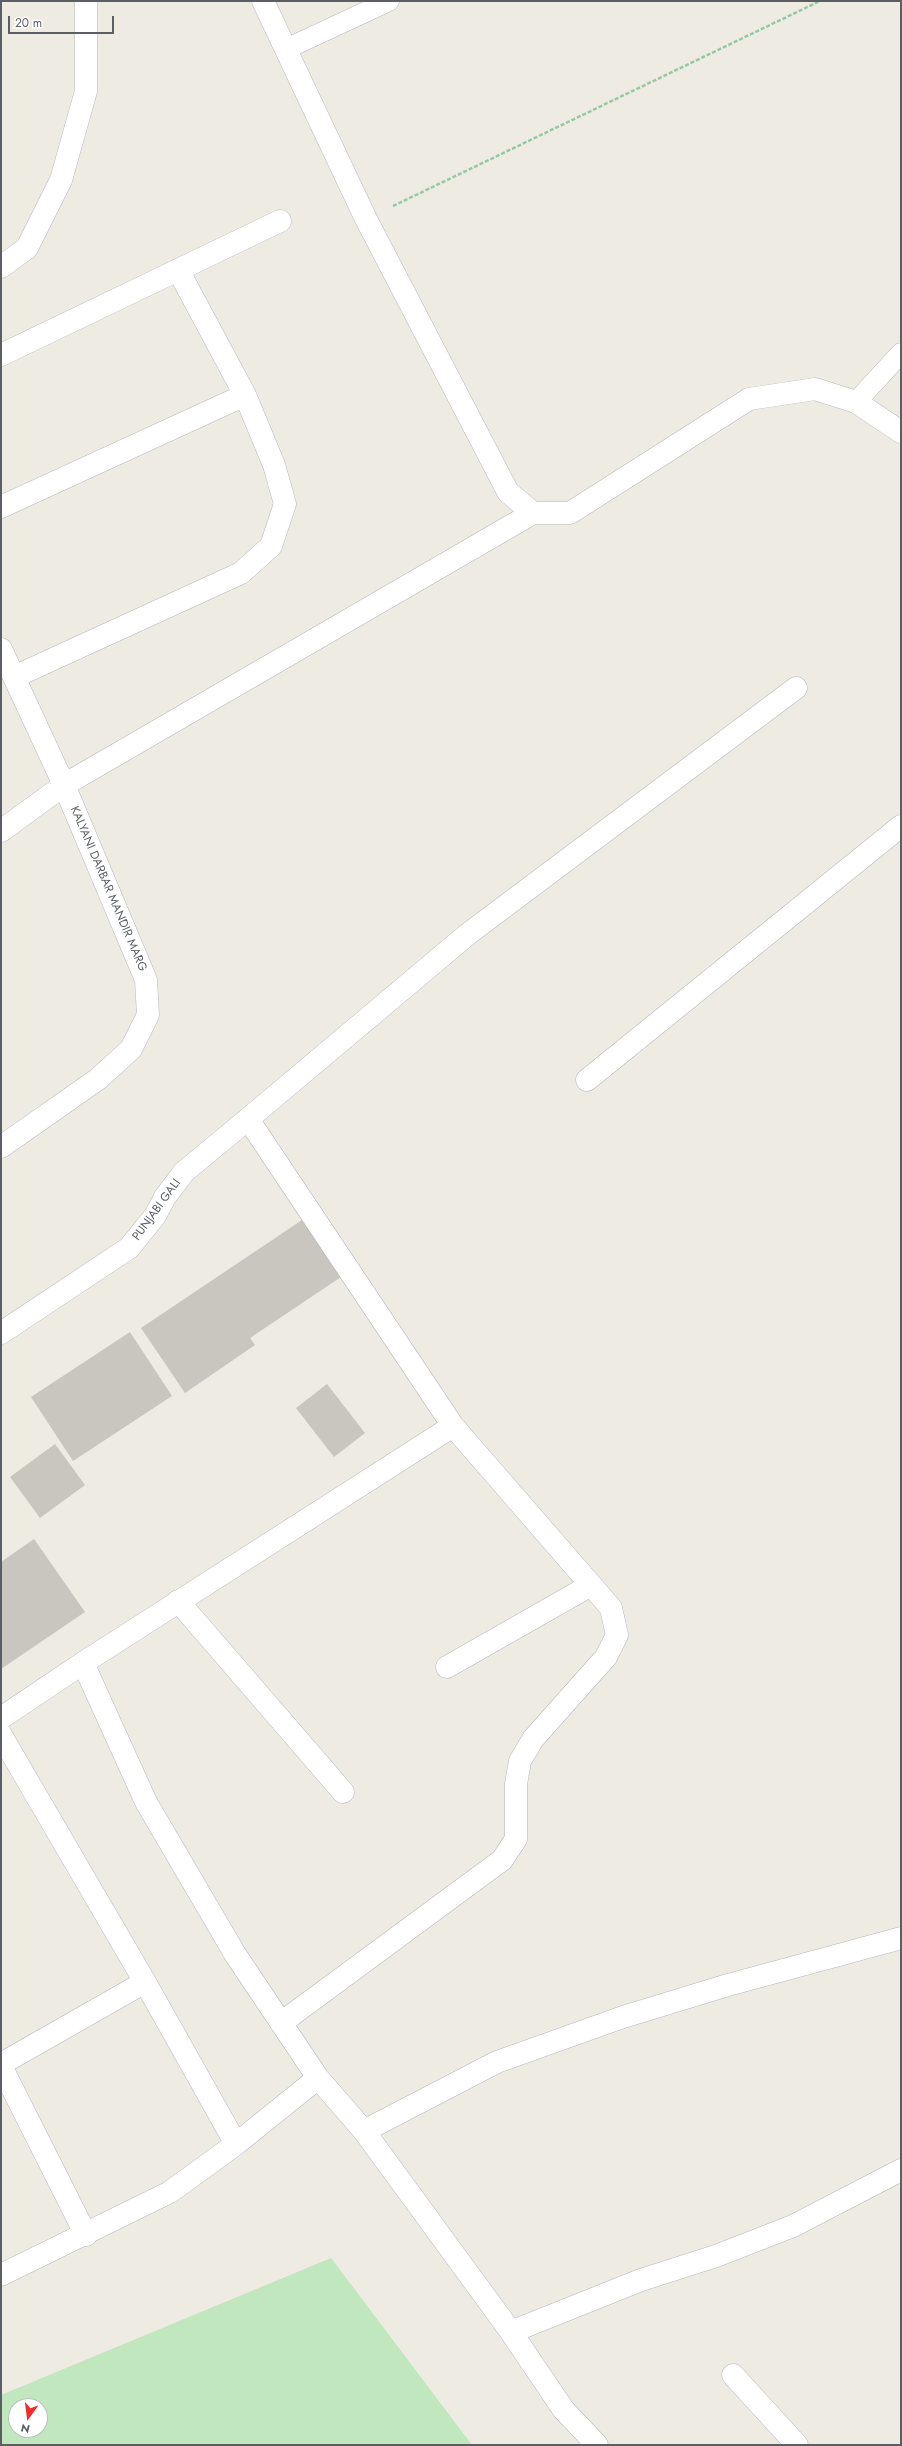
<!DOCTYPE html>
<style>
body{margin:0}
#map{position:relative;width:902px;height:2446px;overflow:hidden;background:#eeebe2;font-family:Jost,sans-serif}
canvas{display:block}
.frame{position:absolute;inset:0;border:2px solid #5b5f64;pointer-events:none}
.north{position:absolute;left:8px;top:2398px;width:40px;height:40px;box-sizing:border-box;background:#fff;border:1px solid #bdbfc1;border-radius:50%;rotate:194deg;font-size:11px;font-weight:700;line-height:16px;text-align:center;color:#5b5f64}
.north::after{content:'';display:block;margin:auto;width:14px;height:18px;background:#ef2d27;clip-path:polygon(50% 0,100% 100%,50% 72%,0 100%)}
.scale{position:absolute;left:8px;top:16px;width:106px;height:18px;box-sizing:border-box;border:2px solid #5b5f64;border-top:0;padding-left:5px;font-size:12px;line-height:14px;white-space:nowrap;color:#5b5f64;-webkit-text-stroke:3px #fff;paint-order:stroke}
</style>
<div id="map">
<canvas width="902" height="2446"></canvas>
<div class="frame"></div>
<div class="north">N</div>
<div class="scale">20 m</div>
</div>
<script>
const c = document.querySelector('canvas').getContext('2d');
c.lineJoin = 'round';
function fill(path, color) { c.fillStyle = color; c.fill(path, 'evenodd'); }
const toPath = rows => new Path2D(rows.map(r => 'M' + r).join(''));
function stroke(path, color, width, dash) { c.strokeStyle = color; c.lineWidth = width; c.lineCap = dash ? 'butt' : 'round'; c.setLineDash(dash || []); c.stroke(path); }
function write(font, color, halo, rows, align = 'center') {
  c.font = font + ' Jost,sans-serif'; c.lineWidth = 3; c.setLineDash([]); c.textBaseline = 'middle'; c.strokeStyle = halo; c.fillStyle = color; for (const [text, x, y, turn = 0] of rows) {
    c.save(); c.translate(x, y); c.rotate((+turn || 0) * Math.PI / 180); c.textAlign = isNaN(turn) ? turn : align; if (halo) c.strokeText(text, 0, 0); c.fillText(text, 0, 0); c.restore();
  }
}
fill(toPath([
 [331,2258,472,2445,1,2445,1,2395],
 [16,2406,40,2406,40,2430,16,2430]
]), '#c0e7be');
fill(toPath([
 [305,1218,344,1275,250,1338,255,1345,185,1393,141,1328],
 [130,1332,172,1396,73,1461,31,1397],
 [327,1384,365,1433,334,1457,296,1408],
 [55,1444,85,1485,40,1518,10,1477],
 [34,1539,85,1612,1,1669,1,1562]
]), '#c9c5bf');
const service = toPath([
 [286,49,389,1],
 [856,402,901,353]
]);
const minor = toPath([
 [263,1,366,219,508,492,533,513],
 [1,267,27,248,61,180,86,91,86,1],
 [1,355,280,221],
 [1,507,245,395],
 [1,649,64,785,146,980,148,1015,131,1049,98,1079,1,1147],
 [14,677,241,573,271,546,285,504,274,465,245,395,178,270],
 [1,831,64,785,533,513,570,513,749,399,815,389,856,402,901,432],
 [587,1080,901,826],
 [1,1333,129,1248,155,1216,165,1197,184,1172,248,1119],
 [178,1601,343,1792],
 [83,1663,146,1802,235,1954,318,2078,364,2131,511,2332,563,2409,597,2445],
 [447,1667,591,1585],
 [1,1718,83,1663,453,1426,248,1119,468,934,796,688],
 [1,1735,145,1982,236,2144],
 [281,2023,502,1860,516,1839,516,1784,520,1761,533,1739,606,1657,617,1635,611,1608,453,1426],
 [1,2064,145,1982],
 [1,2066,86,2235],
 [364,2131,497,2062,623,2017,728,1985,901,1938],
 [1,2275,170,2192,236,2144,318,2078],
 [511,2332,641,2280,716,2256,793,2226,901,2170],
 [733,2375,797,2445]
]);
stroke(service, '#b5b9bd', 21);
stroke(minor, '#b5b9bd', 23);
stroke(toPath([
 [393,206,820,1]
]), '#96c8a2', 2.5, [4, 2]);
stroke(service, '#fff', 20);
stroke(minor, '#fff', 22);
write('12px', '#5b5f64', '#fff', [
 ["KALYANI DARBAR MANDIR MARG",108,889,67],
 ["PUNJABI GALI",157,1210,-54]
]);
</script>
